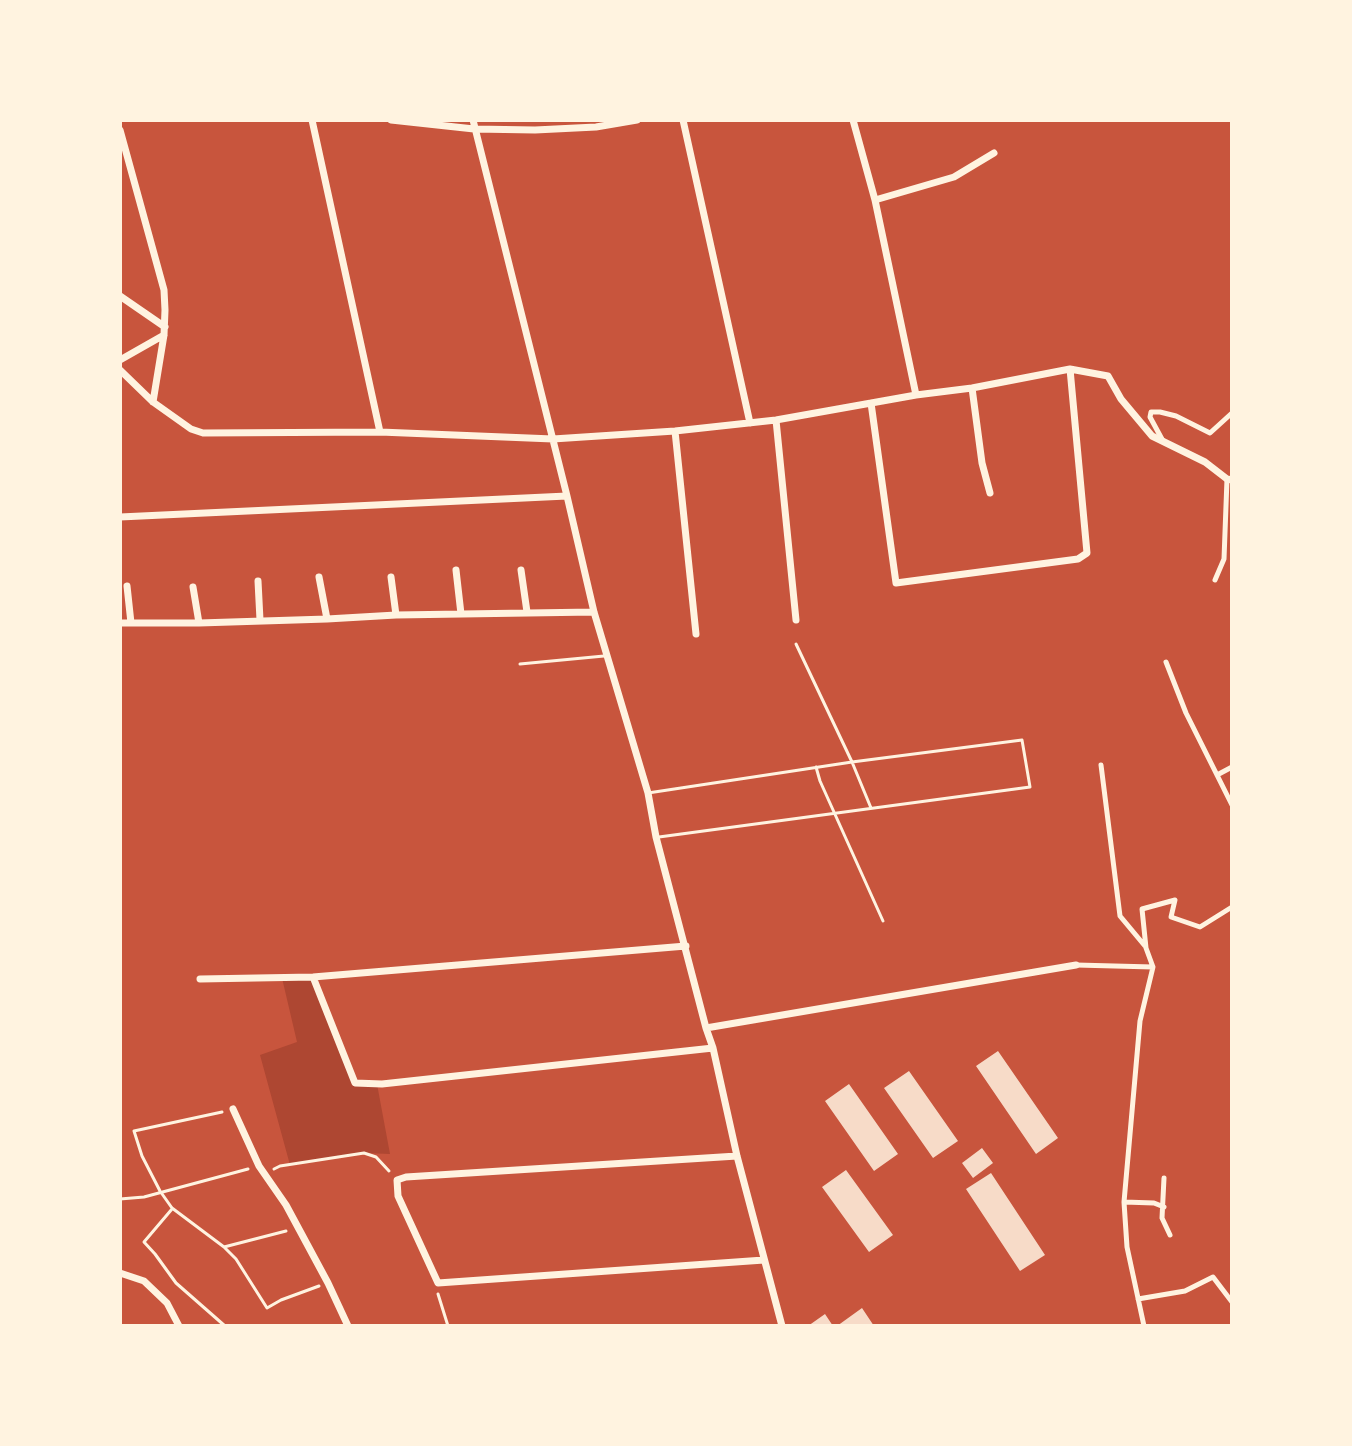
<!DOCTYPE html>
<style>
body{margin:0}
#map{position:relative;width:1352px;height:1446px;overflow:hidden;background:#c8553d;font-family:Ubuntu,sans-serif}
canvas{display:block}
.frame{position:absolute;inset:0;border:122px solid #fff3e0;pointer-events:none}
</style>
<div id="map">
<canvas width="1352" height="1446"></canvas>
<div class="frame"></div>
</div>
<script>
const c = document.querySelector('canvas').getContext('2d');
c.lineJoin = 'round';
function fill(path, color) { c.fillStyle = color; c.fill(path, 'evenodd'); }
const toPath = rows => new Path2D(rows.map(r => 'M' + r).join(''));
function stroke(path, color, width, dash) { c.strokeStyle = color; c.lineWidth = width; c.lineCap = dash ? 'butt' : 'round'; c.setLineDash(dash || []); c.stroke(path); }
fill(toPath([
 [313,977,354,1082,377,1084,390,1154,364,1153,290,1165,260,1055,297,1042,282,978]
]), '#ae4732');
fill(toPath([
 [998,1051,1058,1138,1036,1154,976,1066],
 [909,1071,958,1141,933,1158,884,1088],
 [849,1084,898,1154,874,1171,825,1101],
 [982,1148,993,1163,973,1178,962,1163],
 [846,1170,893,1235,869,1252,822,1187],
 [991,1173,1045,1255,1020,1271,966,1189],
 [862,1308,874,1326,837,1326],
 [825,1314,833,1326,808,1326]
]), '#f7dbc8');
stroke(toPath([
 [222,1112,134,1131,142,1156,160,1191,172,1208,224,1247,236,1259,267,1308,281,1300,319,1286],
 [274,1169,280,1166,364,1153,376,1157,389,1171],
 [120,1199,144,1197,248,1169],
 [172,1209,144,1242,155,1254,176,1283,225,1326],
 [224,1247,286,1231],
 [438,1294,448,1326]
]), '#fff3e0', 3);
stroke(toPath([
 [796,644,852,762,871,808],
 [520,664,604,656],
 [816,767,820,781,883,921],
 [648,793,852,762,1022,740,1030,787,659,837]
]), '#fff3e0', 3);
stroke(toPath([
 [1163,441,1150,417,1151,412,1160,412,1176,416,1210,433,1232,413],
 [1215,580,1224,559,1227,479],
 [1166,662,1186,713,1232,805],
 [1101,765,1120,916,1145,946],
 [1217,775,1232,767],
 [1076,965,1153,967],
 [1164,1178,1162,1218,1170,1235],
 [1124,1202,1154,1203,1164,1207],
 [1138,1299,1185,1291,1213,1277,1232,1302],
 [1144,1326,1127,1247,1124,1202,1140,1021,1153,967,1146,948,1142,909,1175,900,1171,917,1200,927,1232,907]
]), '#fff3e0', 5);
stroke(toPath([
 [312,120,380,432],
 [391,120,474,129,535,130,596,127,637,120],
 [473,120,567,496,594,612,648,793,656,837,706,1028,713,1048,737,1156,782,1326],
 [683,120,750,423],
 [853,120,875,200,916,395],
 [120,130,164,290,165,310,164,335,153,402],
 [875,200,954,177,994,153],
 [120,296,165,327],
 [120,360,164,335],
 [120,370,153,402,191,429,203,433,380,432,553,439,675,431,776,420,916,395,972,388,1070,369,1108,376,1121,399,1152,436,1205,462,1227,479,1232,480],
 [972,388,982,463,990,493],
 [871,403,896,583,1078,559,1087,553,1070,369],
 [776,420,796,620],
 [675,431,696,634],
 [120,517,567,496],
 [456,570,461,614],
 [521,570,527,612],
 [319,577,327,619],
 [391,577,396,615],
 [258,581,260,620],
 [127,586,131,623],
 [193,587,199,623],
 [120,623,199,623,327,619,396,615,594,612],
 [313,977,355,1083,382,1084,713,1048],
 [200,979,313,977,686,946],
 [706,1028,1076,965],
 [233,1109,259,1166,286,1205,328,1283,348,1326],
 [737,1156,406,1177,397,1180,398,1196,438,1283,764,1260],
 [120,1273,144,1281,167,1303,179,1326]
]), '#fff3e0', 7);
</script>
